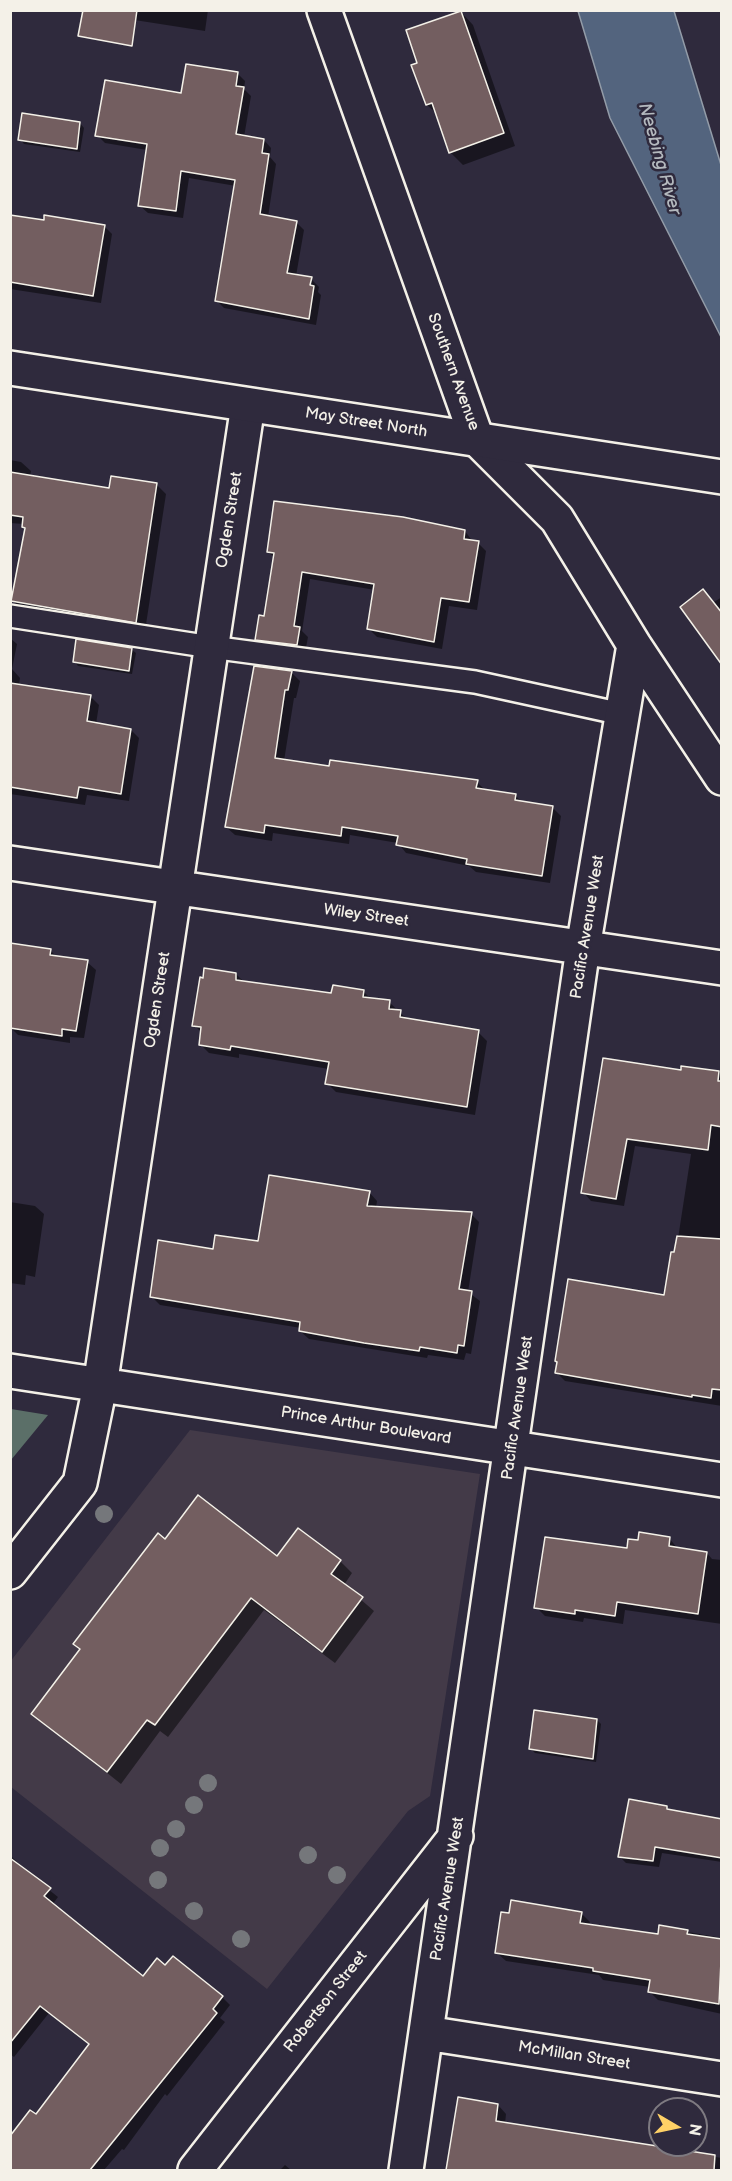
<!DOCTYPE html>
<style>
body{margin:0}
#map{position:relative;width:732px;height:2181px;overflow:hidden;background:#2f2a3d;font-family:"Balsamiq Sans",sans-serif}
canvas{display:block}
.frame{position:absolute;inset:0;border:12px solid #f4f1e8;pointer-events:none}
.north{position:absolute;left:648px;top:2097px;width:60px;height:60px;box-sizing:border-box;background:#2f2a3d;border:2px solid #7e7a81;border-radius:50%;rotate:99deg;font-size:16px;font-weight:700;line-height:24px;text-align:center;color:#f4f1e8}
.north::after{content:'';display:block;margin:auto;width:21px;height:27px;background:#ffd166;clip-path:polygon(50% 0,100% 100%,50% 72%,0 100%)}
</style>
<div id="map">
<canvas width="732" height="2181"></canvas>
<div class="frame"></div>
<div class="north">N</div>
</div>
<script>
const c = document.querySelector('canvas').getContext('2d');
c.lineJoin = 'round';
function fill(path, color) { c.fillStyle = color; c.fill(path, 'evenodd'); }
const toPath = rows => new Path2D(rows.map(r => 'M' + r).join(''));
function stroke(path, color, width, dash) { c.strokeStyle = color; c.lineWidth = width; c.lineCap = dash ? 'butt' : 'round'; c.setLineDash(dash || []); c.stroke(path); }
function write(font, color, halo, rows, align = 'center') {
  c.font = font + ' "Balsamiq Sans",sans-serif'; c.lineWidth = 5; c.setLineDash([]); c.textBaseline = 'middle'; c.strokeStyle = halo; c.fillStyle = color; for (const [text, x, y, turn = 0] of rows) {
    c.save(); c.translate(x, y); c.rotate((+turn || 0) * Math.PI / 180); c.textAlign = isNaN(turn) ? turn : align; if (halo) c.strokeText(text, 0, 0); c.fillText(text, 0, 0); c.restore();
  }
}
fill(toPath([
 [190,1430,480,1474,430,1796,408,1811,267,1989,11,1787,10,1662]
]), '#433a48');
fill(toPath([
 [11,1409,48,1415,11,1460,10,1409]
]), '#5b6f68');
const water = toPath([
 [578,11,674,11,721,165,721,337,610,118,578,11]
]);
fill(water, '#53647e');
stroke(water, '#939ca8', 1.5);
fill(toPath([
 [120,10,208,10,205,31,128,19],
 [461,12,473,25,515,146,463,165,451,153,438,115,427,105,419,64],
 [237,73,245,81,244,89,251,96,244,137,264,140,271,148,270,157,276,164,268,217,296,222,304,230,296,276,311,279,319,287,318,292,321,295,316,325,224,308,216,300,236,186,189,178,183,218,148,213,140,206,147,150,105,143,97,135,182,94],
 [80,123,84,128,80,152,24,144,20,139],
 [10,217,104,226,112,234,101,303,10,289],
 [10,460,21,462,31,471,30,476,110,490,112,478,157,485,166,494,145,631,22,610,13,601,26,529,24,524,10,523],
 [465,531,473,542,478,543,486,551,477,610,449,606,442,649,377,637,369,629,375,590,310,579,302,631,308,637,305,653,265,648,256,639,265,618,275,558,268,552],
 [703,591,714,602,722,597,722,662],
 [10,638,17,644,12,669,20,678,19,685,91,697,99,705,96,724,131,730,139,738,129,801,87,795,85,805,10,794],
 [131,649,136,653,132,674,78,666,74,661],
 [291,672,300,681,296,698,294,698,284,761,477,782,486,791,515,795,522,802,552,807,561,816,550,883,476,872,469,866,406,853,398,843,350,835,349,844,273,833,272,841,235,835,226,827],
 [10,943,50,950,57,957,87,962,96,970,84,1038,70,1037,70,1043,18,1035,10,1027],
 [236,974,244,982,333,995,364,992,371,999,389,1002,408,1020,478,1032,487,1041,475,1115,336,1092,327,1083,329,1069,239,1054,239,1058,209,1053,200,1044,202,1033,194,1025],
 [683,1067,722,1073,722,1271,675,1258,691,1154,635,1146,624,1206,591,1201,583,1192,682,1072],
 [369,1192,377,1201,376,1208,471,1214,479,1222,468,1292,480,1301,471,1354,466,1353,464,1360,428,1355,427,1358,309,1339,300,1331,301,1328,160,1305,152,1297,214,1251,260,1243],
 [10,1202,35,1206,44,1214,35,1277,26,1275,25,1285,10,1283],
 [722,1320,722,1406,565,1381,557,1373],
 [669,1538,678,1549,707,1553,712,1559,722,1560,722,1624,625,1610,623,1624,584,1618,583,1622,545,1616,536,1607,628,1549],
 [165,1541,278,1558,340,1561,352,1573,344,1585,374,1611,335,1663,264,1610,168,1737,160,1731,121,1784,33,1714,81,1650,75,1644],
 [597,1720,601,1724,596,1762,535,1753,530,1748],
 [666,1807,670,1811,722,1820,722,1862,662,1853,659,1867,626,1863,620,1857],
 [10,1855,20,1865,19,1866,58,1897,52,1905,143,1978,222,1997,230,2005,220,2018,225,2022,167,2096,165,2094,124,2150,122,2149,104,2170,10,2170,10,2152,90,2045,49,2013,14,2057,10,2054],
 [581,1913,590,1922,589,1926,659,1936,660,1927,722,1938,722,2014,658,2000,649,1991,650,1987,603,1980,599,1975,506,1961,497,1953],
 [459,2099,498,2105,506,2114,505,2124,722,2158,722,2170,448,2170],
 [285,2165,291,2170,280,2170]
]), '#0007');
const building = toPath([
 [83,10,137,10,132,46,78,36,83,10],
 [461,11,504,133,449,153,432,103,426,105,411,65,417,63,406,30,461,11],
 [186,64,238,72,236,86,244,87,236,134,264,139,262,153,269,154,260,214,297,221,287,273,312,277,310,285,314,286,309,319,215,301,235,180,181,171,176,211,138,206,147,144,95,136,105,80,181,93,186,64],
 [22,113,80,122,77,149,18,140,22,113],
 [10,215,44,220,44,215,105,225,93,296,10,282,10,215],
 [10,472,109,488,111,476,157,483,136,623,11,601,25,528,22,527,23,517,10,515,10,472],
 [274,501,403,517,465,530,464,539,479,541,469,602,441,598,434,642,367,629,374,584,302,572,294,626,300,627,297,645,255,640,259,615,264,616,274,553,267,552,274,501],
 [703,589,722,613,722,665,680,607,703,589],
 [76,639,132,648,129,671,73,662,76,639],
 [254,666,292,671,288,690,285,690,275,758,329,766,330,760,478,780,476,788,516,794,515,800,553,806,542,876,466,864,467,859,396,845,398,836,342,827,341,836,265,825,264,833,225,827,254,666],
 [10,683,91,695,87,721,131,729,121,794,79,787,77,798,10,787,10,683],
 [10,943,51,949,50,955,88,960,76,1031,62,1029,62,1036,10,1028,10,943],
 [204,968,236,973,236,980,331,993,333,985,364,990,363,997,390,1000,389,1009,401,1010,400,1017,479,1030,467,1107,325,1084,329,1062,231,1046,230,1050,199,1045,201,1027,192,1026,200,977,203,978,204,968],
 [603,1058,681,1070,681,1066,719,1071,718,1081,722,1081,722,1127,711,1125,708,1150,627,1139,616,1199,581,1193,603,1058],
 [269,1175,370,1191,367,1206,472,1212,459,1289,472,1291,464,1346,458,1345,457,1353,420,1347,419,1351,364,1343,299,1331,300,1322,150,1297,158,1240,213,1249,215,1235,258,1241,269,1175],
 [677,1236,722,1239,722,1390,712,1389,711,1398,692,1395,692,1397,555,1373,557,1362,555,1361,568,1279,664,1295,671,1252,674,1252,677,1236],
 [198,1495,277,1556,298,1528,341,1560,331,1574,363,1597,322,1652,251,1598,155,1725,147,1720,107,1772,31,1714,80,1649,73,1644,158,1533,165,1539,198,1495],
 [639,1532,670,1537,669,1546,707,1552,698,1614,617,1602,615,1616,575,1610,575,1614,534,1608,545,1537,627,1548,628,1539,638,1540,639,1532],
 [534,1710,597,1719,593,1759,529,1749,534,1710],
 [629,1799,667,1806,667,1809,722,1819,722,1858,655,1847,653,1861,618,1857,629,1799],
 [10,1858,51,1888,44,1896,143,1976,157,1958,165,1965,173,1956,223,1996,213,2009,217,2013,90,2170,10,2170,10,2136,30,2110,36,2114,89,2044,40,2006,10,2043,10,1858],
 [511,1900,582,1912,580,1923,658,1934,659,1925,688,1930,687,1934,722,1939,719,2004,648,1992,650,1980,593,1971,593,1968,495,1953,501,1912,509,1913,511,1900],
 [458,2097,498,2104,496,2121,715,2155,714,2170,446,2170,458,2097]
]);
fill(building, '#735e60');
stroke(building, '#f4f1e8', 1.5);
const lane = toPath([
 [10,616,211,647,475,682,622,714]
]);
const street = toPath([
 [324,10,477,439,557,519,634,645,722,778],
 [10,863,722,968],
 [10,1371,722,1480],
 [10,1572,80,1483,100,1386,248,405],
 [426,2033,722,2079],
 [195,2170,456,1836],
 [406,2170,583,948,634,645]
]);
const secondary = toPath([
 [10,368,722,477]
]);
stroke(lane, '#f4f1e8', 26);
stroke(street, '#f4f1e8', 38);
stroke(secondary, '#f4f1e8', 38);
stroke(lane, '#2f2a3d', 21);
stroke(street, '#2f2a3d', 33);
stroke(secondary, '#2f2a3d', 33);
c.fillStyle = '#75777b';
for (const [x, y] of [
 [104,1514],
 [208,1783],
 [194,1805],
 [176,1829],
 [160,1848],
 [308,1855],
 [337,1875],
 [158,1880],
 [194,1911],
 [241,1939]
]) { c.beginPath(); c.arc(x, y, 9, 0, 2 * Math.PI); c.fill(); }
write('16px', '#f4f1e8', '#2f2a3d', [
 ["Southern Avenue",453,372,70],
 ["May Street North",366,423,9],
 ["Ogden Street",230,520,-81],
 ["Wiley Street",366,916,8],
 ["Pacific Avenue West",588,927,-81],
 ["Ogden Street",158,1000,-81],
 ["Pacific Avenue West",518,1408,-82],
 ["Prince Arthur Boulevard",366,1426,9],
 ["Pacific Avenue West",448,1889,-81],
 ["Robertson Street",326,2002,-52],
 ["McMillan Street",574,2056,9]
]);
write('italic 18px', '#b4b9be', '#2f2a3d', [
 ["Neebing River",659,159,74]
]);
</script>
